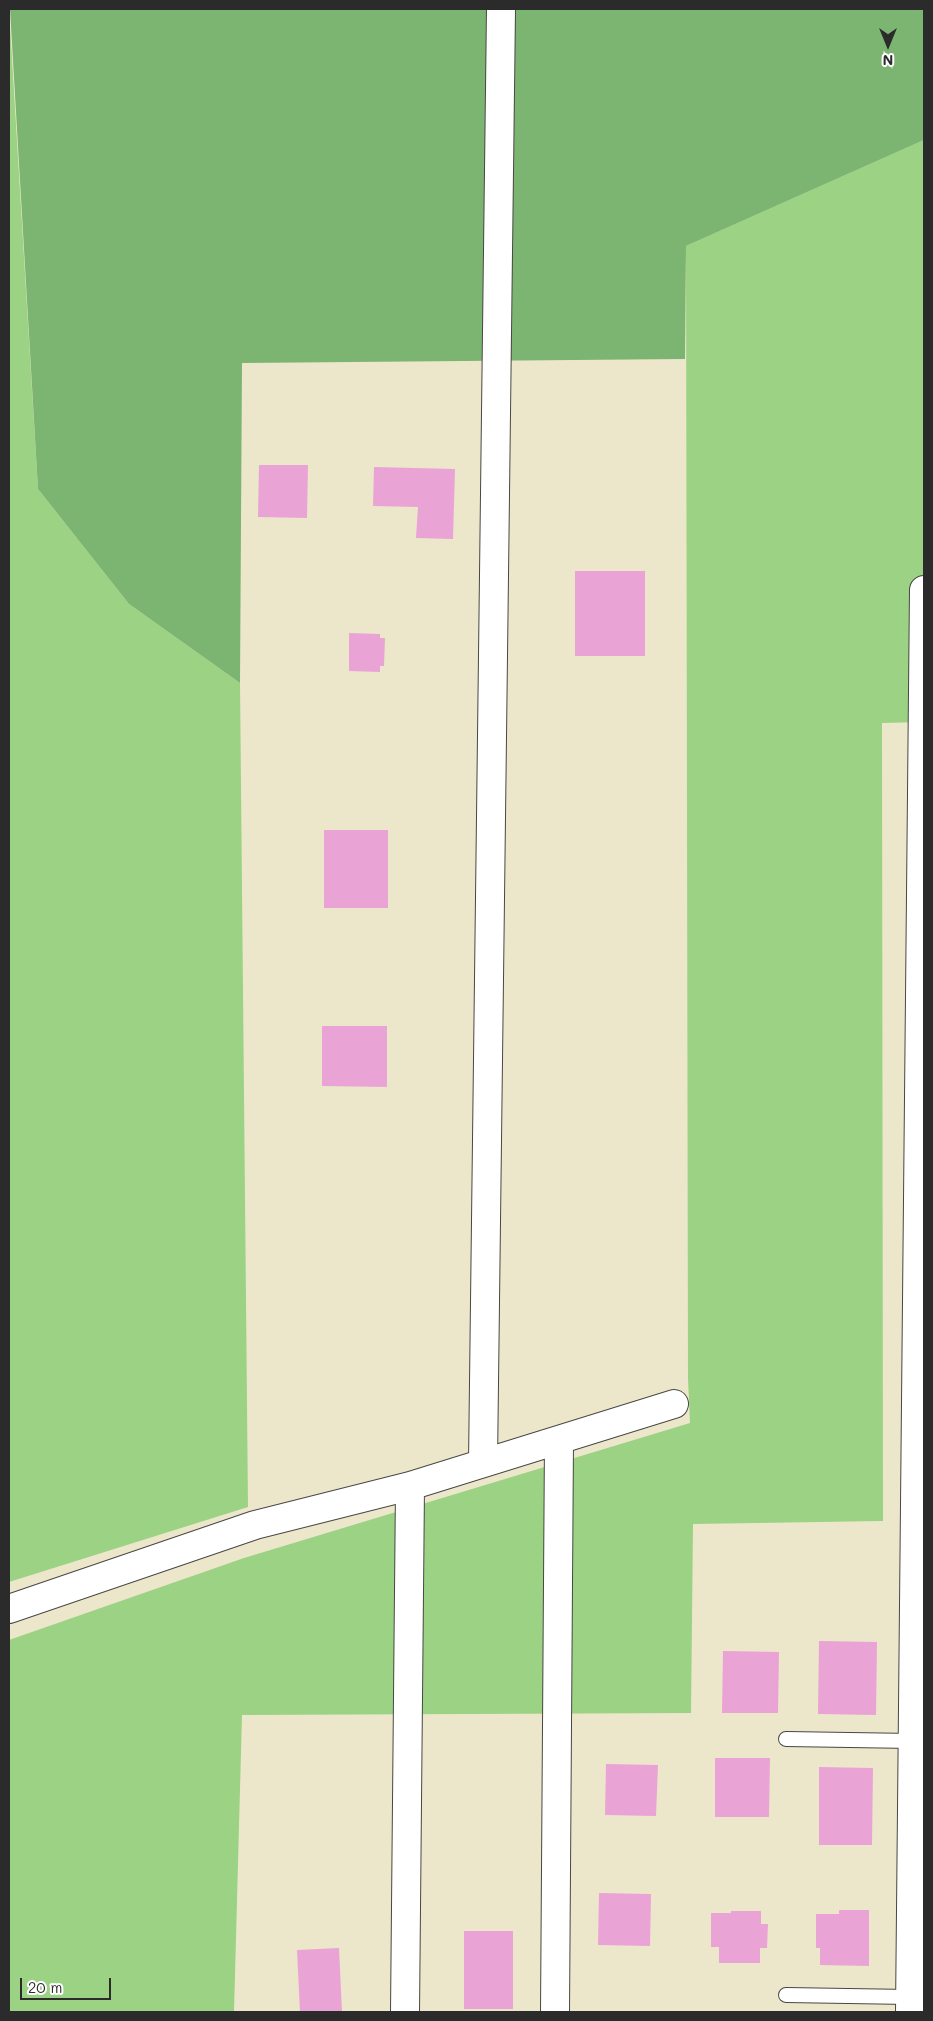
<!DOCTYPE html>
<style>
body{margin:0}
#map{position:relative;width:933px;height:2021px;overflow:hidden;background:#ece7cb;font-family:Mali,sans-serif}
canvas{display:block}
.frame{position:absolute;inset:0;border:10px solid #2b2b2b;pointer-events:none}
.north{position:absolute;left:863px;top:20px;width:50px;height:50px;-webkit-text-stroke:4px #fff;paint-order:stroke;rotate:180deg;font-size:14px;font-weight:700;line-height:20px;text-align:center;color:#2b2b2b}
.north::after{content:'';display:block;margin:auto;width:18px;height:22px;background:#2b2b2b;clip-path:polygon(50% 0,100% 100%,50% 72%,0 100%)}
.scale{position:absolute;left:20px;top:1978px;width:91px;height:22px;box-sizing:border-box;border:2px solid #2b2b2b;border-top:0;padding-left:6px;font-size:15px;line-height:18px;white-space:nowrap;color:#2b2b2b;-webkit-text-stroke:4px #fff;paint-order:stroke}
</style>
<div id="map">
<canvas width="933" height="2021"></canvas>
<div class="frame"></div>
<div class="north">N</div>
<div class="scale">20 m</div>
</div>
<script>
const c = document.querySelector('canvas').getContext('2d');
c.lineJoin = 'round';
function fill(path, color) { c.fillStyle = color; c.fill(path, 'evenodd'); }
const toPath = rows => new Path2D(rows.map(r => 'M' + r).join(''));
function stroke(path, color, width, dash) { c.strokeStyle = color; c.lineWidth = width; c.lineCap = dash ? 'butt' : 'round'; c.setLineDash(dash || []); c.stroke(path); }
fill(toPath([
 [9,9,38,489,129,604,240,683,248,1507,9,1582],
 [924,140,924,722,882,723,883,1521,693,1524,691,1713,242,1715,234,2012,9,2012,9,1640,244,1558,690,1423,688,1379,686,246]
]), '#9bd284');
fill(toPath([
 [10,9,924,9,924,140,686,246,685,359,242,363,240,683,129,604,38,489]
]), '#7cb472');
fill(toPath([
 [259,465,308,465,307,518,258,517],
 [374,467,455,469,453,539,416,538,418,507,373,506],
 [575,571,645,571,645,656,575,656],
 [349,633,380,634,380,638,385,638,384,666,380,666,380,672,349,671],
 [324,830,388,830,388,908,324,908],
 [322,1026,387,1026,387,1087,322,1086],
 [819,1641,877,1642,876,1715,818,1714],
 [723,1651,779,1652,778,1713,722,1713],
 [715,1758,770,1758,769,1817,715,1817],
 [606,1764,658,1765,656,1816,605,1815],
 [819,1767,873,1768,872,1845,819,1845],
 [599,1893,651,1894,650,1946,598,1945],
 [839,1910,869,1910,869,1966,820,1965,820,1948,816,1948,816,1914,839,1914],
 [731,1911,761,1911,761,1924,768,1924,767,1948,760,1948,760,1963,719,1963,719,1947,711,1947,711,1913,731,1913],
 [464,1931,513,1931,513,2009,464,2009],
 [339,1948,342,2012,300,2012,297,1950]
]), '#eaa3d5');
const lane = toPath([
 [786,1739,913,1741],
 [786,1995,910,1997]
]);
const street = toPath([
 [483,1463,501,9],
 [9,1609,255,1525,410,1486,674,1404],
 [405,2012,410,1486],
 [555,2012,559,1440],
 [910,2012,924,590]
]);
stroke(lane, '#484743', 16);
stroke(street, '#484743', 30);
stroke(lane, '#fff', 14);
stroke(street, '#fff', 28);
</script>
